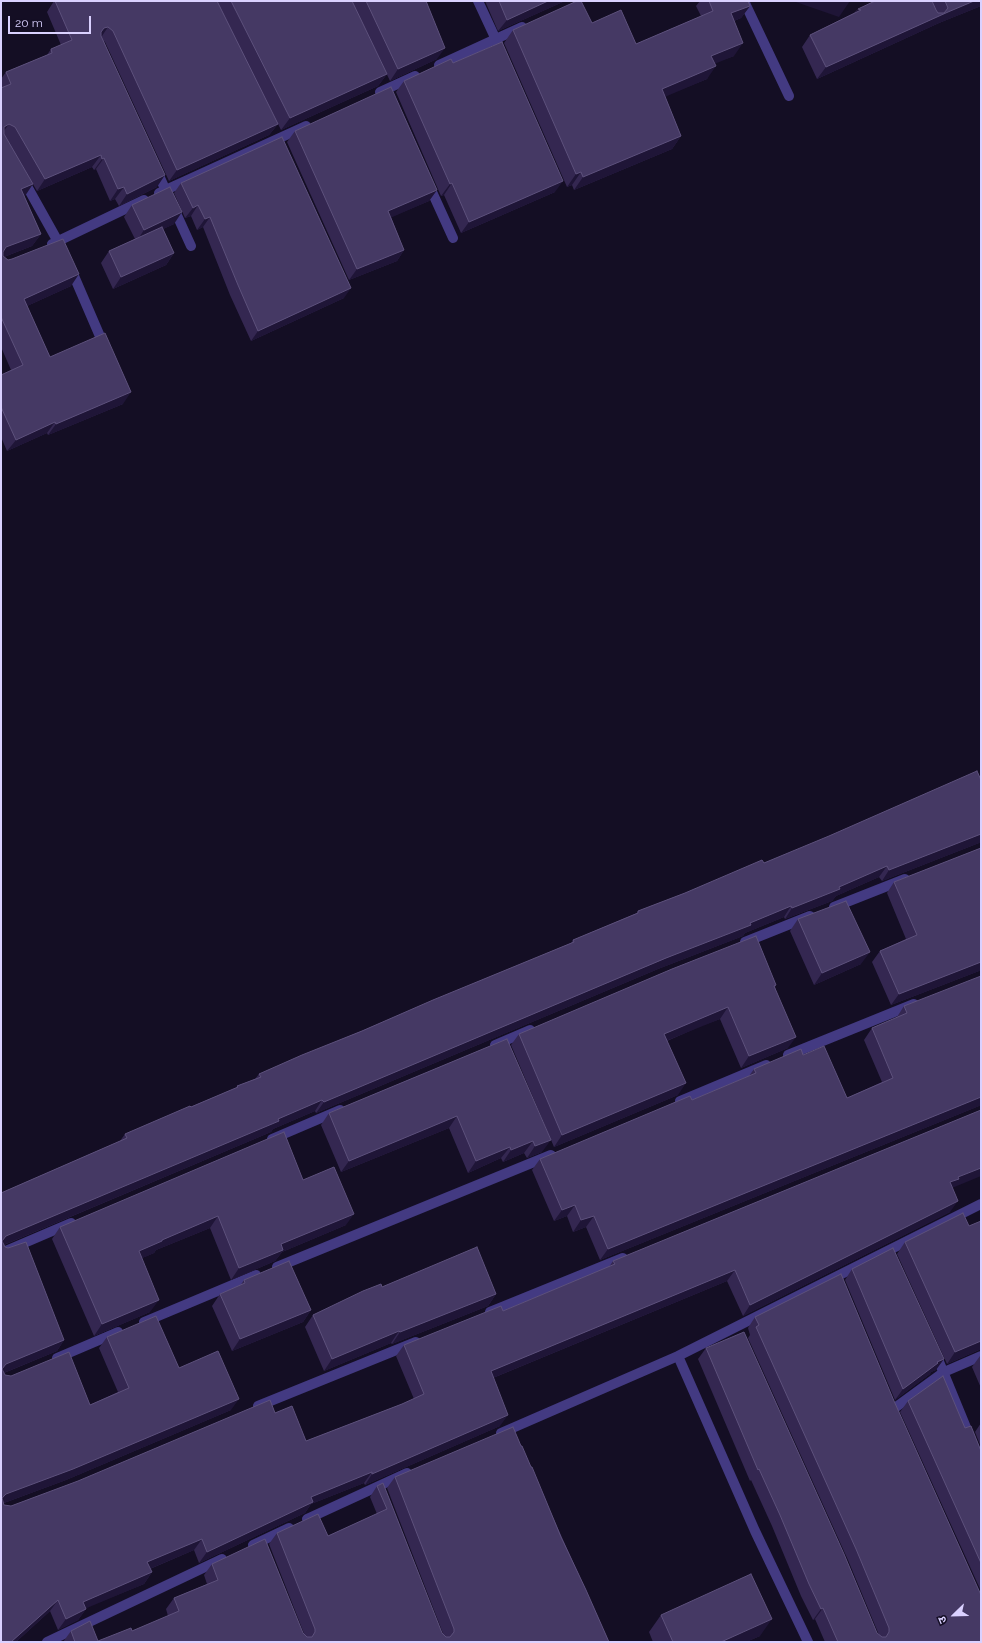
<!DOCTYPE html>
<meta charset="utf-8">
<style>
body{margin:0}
#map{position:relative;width:982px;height:1643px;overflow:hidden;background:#140e24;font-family:Raleway,"Noto Sans Devanagari",sans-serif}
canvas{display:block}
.frame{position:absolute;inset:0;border:2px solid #dad1ff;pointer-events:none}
.north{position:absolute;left:934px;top:1595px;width:40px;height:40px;-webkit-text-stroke:3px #140e24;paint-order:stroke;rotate:247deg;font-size:11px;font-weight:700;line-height:16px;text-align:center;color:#dad1ff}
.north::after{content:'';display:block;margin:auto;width:14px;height:18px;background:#dad1ff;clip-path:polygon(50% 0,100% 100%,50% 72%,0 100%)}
.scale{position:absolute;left:8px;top:16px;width:83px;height:18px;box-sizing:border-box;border:2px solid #dad1ff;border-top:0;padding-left:5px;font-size:12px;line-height:14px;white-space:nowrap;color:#dad1ff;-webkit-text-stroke:3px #140e24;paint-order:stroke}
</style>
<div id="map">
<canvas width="982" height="1643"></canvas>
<div class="frame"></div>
<div class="north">उ</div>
<div class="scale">20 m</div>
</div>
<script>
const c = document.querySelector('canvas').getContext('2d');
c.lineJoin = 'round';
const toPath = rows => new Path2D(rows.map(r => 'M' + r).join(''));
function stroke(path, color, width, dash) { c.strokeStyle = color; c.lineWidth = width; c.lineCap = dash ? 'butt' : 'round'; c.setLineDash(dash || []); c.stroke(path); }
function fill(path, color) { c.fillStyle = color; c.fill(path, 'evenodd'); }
stroke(toPath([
 [478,1,498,44],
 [744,1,789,96],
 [439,65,522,27],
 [380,92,415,76],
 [156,169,191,246],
 [23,179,61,247],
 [428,183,453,238],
 [159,193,306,126],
 [52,244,144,200],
 [71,269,105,348],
 [834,907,905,879],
 [745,942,810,916],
 [495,1045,530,1030],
 [788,1055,914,1004],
 [680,1101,766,1065],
 [272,1139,340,1110],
 [1,1253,71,1223],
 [277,1267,551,1155],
 [490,1312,623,1258],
 [144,1322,256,1275],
 [935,1352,981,1464],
 [678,1356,755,1531,808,1642],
 [57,1358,118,1332],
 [258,1406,416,1342],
 [892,1410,944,1372,981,1356],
 [501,1433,678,1356,981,1204],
 [307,1519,407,1473],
 [253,1545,289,1528],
 [47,1642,222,1559]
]), '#433a82', 10);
fill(toPath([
 [54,1,217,1,278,124,269,135,169,181,105,42,104,41,157,187,119,206,115,199,110,201,96,169,94,170,92,167,37,191,21,164,25,196,24,196,41,234,32,246,4,257,8,260,71,286,27,306,50,357,123,404,48,435,47,433,7,451,1,437,1,375,11,370,1,347,1,79,6,72,47,55,51,49,61,45,47,12],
 [217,1,352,1,387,74,378,86,281,130],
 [352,1,426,1,437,59,390,81],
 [485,1,565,1,498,31],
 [700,1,748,1,750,6,741,18,734,21,734,56,714,63,707,79,665,96,681,136,672,149,574,190,572,185,567,187,504,43,513,30,592,23,636,44,701,16,696,6],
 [932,1,981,1,981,6,939,23,817,79,802,47,810,35,854,13,858,9,935,8],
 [453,63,555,192,461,233,444,195,441,196,396,92,404,81],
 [295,131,437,190,429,201,391,217,404,250,397,261,349,280,287,142],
 [181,183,344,298,251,341,230,295,203,227,197,230,191,216,185,218,174,193],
 [132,205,174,224,163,229,174,253,166,265,113,289,101,263,109,251,135,239,124,217],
 [981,780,981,843,979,843,882,881,879,877,836,896,832,901,785,919,784,917,745,933,743,936,658,969,316,1113,315,1111,273,1129,271,1132,4,1245,64,1340,57,1351,4,1373,5,1375,90,1405,118,1392,99,1348,107,1337,179,1368,231,1410,66,1480,4,1503,4,1505,11,1506,275,1413,306,1441,402,1404,414,1399,396,1356,404,1345,503,1311,609,1267,613,1261,952,1188,950,1212,743,1316,727,1281,493,1378,500,1426,365,1485,364,1483,311,1504,305,1513,199,1563,194,1550,150,1569,152,1572,144,1584,85,1608,86,1609,78,1620,58,1630,50,1611,16,1642,1,1642,1,1193,120,1141,125,1134,236,1088,237,1086,255,1079,259,1074,571,943,573,940,637,913,638,911],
 [981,848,981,971,979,971,891,1005,872,962,880,951,906,939,887,893,894,882],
 [798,919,861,964,814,985,790,931],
 [776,985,775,987,788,1048,741,1068,720,1019,701,1026,667,1041,678,1095,554,1147,511,1045,519,1034],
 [904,1006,979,1106,600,1260,586,1227,573,1232,567,1216,554,1221,532,1170,540,1159,692,1100,749,1076,754,1069,803,1055,847,1098,882,1082,864,1040,872,1028,897,1018,897,1017],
 [507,1039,542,1152,527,1158,524,1153,503,1162,501,1158,468,1173,449,1128,341,1172,321,1125,329,1113],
 [303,1180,346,1225,282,1252,275,1261,231,1280,210,1228,156,1250,154,1253,142,1258,150,1312,94,1336,52,1239,60,1227],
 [969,1226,979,1350,947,1364,897,1254,905,1242],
 [852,1269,936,1370,931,1372,930,1374,895,1400,845,1280],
 [244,1280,311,1310,303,1322,232,1351,212,1306,220,1294,240,1286],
 [382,1287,496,1294,488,1306,392,1344,391,1343,324,1371,305,1327,313,1315],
 [755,1317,894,1401,981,1642,825,1642,815,1619,813,1620,801,1596,772,1526,751,1480,750,1481,698,1359,706,1348,877,1633,879,1635,848,1560,748,1338,750,1335,748,1328],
 [981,1355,981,1388,972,1367,980,1356],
 [908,1401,965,1428,981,1451,981,1591,900,1412],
 [981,1423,981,1447,975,1432],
 [521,1446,609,1642,63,1642,71,1631,98,1641,132,1631,168,1616,166,1609,174,1598,207,1584,204,1575,212,1564,305,1636,269,1544,277,1533,328,1536,377,1514,370,1497,377,1486,442,1633,444,1636,387,1488,395,1477],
 [661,1615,760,1636,746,1642,653,1642,649,1632]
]), '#342751');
fill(toPath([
 [548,1,565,1,498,31,507,20],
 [793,1,850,1,839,17],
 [974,1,981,1,981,6,939,23,817,79,826,67,948,12],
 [750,6,741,18,722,26,731,13],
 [858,9,861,10,849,21],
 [108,27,100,39,96,39,104,28],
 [743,43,734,56,702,69,711,56],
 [445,48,437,59,390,81,398,69],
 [716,66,707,79,653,102,662,89],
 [387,74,378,86,281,130,290,118],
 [9,124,1,135,4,127],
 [278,124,269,135,169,181,177,170],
 [681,136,672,149,574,190,583,177],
 [101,155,92,167,37,191,45,179],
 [104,158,96,169,94,170,102,159],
 [581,172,572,185,567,187,576,174],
 [165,175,157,187,119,206,127,194],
 [563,181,555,192,461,233,469,222],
 [452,183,444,195,441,196,450,184],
 [33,184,25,196,13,201,21,189],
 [124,187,115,199,110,201,118,189],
 [437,190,429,201,381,222,388,211],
 [198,205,191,216,185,218,193,208],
 [182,212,174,224,136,242,144,230],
 [210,217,203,227,197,230,205,219],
 [41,234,32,246,1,258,1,255,6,247],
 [404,250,397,261,349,280,357,269],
 [174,253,166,265,113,289,121,277],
 [79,274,71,286,16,311,24,299],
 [351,288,344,298,251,341,258,331],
 [131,392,123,404,48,435,56,424],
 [55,422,47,433,7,451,16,440],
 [981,834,981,843,979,843,882,881,889,870],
 [887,866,879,877,836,896,832,901,785,919,792,908,839,887],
 [791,906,784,917,745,933,743,936,658,969,316,1113,324,1102,750,923],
 [870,952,861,964,814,985,822,973],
 [981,962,981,971,979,971,891,1005,899,994],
 [728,1007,720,1019,656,1045,664,1034],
 [796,1037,788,1048,741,1068,749,1056],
 [686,1083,678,1095,554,1147,562,1135],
 [981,1097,981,1106,979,1106,600,1260,608,1249],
 [322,1100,315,1111,273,1129,271,1132,1,1246,1,1243,6,1236,278,1119],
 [457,1116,449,1128,341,1172,349,1161],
 [551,1140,542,1152,527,1158,535,1146],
 [533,1141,524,1153,503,1162,511,1150],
 [510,1147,501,1158,468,1173,476,1161],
 [981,1168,981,1176,952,1188,950,1182,958,1177],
 [958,1201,950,1212,743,1316,750,1305],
 [575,1205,567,1216,554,1221,562,1210],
 [354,1214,346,1225,282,1252,275,1261,231,1280,239,1268,281,1244],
 [218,1216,210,1228,156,1250,154,1253,131,1263,139,1251,162,1240],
 [594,1216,586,1227,573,1232,581,1220],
 [735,1270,727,1281,483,1382,491,1371],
 [496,1294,488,1306,392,1344,400,1332],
 [159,1300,150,1312,94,1336,102,1324],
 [311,1310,303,1322,232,1351,240,1339],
 [399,1331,391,1343,324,1371,332,1359],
 [64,1340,57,1351,1,1374,1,1371,6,1364],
 [981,1341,981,1350,979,1350,947,1364,955,1352],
 [944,1359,936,1370,931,1372,930,1374,895,1400,903,1389,937,1362],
 [239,1399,231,1410,66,1480,1,1504,1,1501,6,1494],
 [508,1415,500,1426,365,1485,372,1474],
 [372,1472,364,1483,311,1504,305,1513,199,1563,207,1552,311,1497],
 [202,1539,194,1550,140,1573,147,1562],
 [152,1572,144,1584,75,1613,83,1602],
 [58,1600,50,1611,16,1642,11,1642],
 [823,1608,815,1619,813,1620,821,1609],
 [86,1609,78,1620,58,1630,66,1619],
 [772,1619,760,1636,746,1642,721,1642]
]), '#1f1537');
const building = toPath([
 [55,1,217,1,278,124,177,170,113,31,108,27,104,28,101,32,101,36,165,175,127,194,124,187,118,189,104,158,102,159,101,155,45,179,15,127,9,124,4,127,4,134,33,184,21,189,41,234,6,247,3,252,3,256,8,260,12,259,63,239,79,274,24,299,50,357,105,333,131,392,56,424,55,422,16,440,1,407,1,375,23,365,1,317,1,88,11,84,6,72,52,53,51,49,72,40,55,1],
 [231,1,352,1,387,74,290,118,231,1],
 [366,1,426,1,445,48,398,69,366,1],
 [499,1,548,1,507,20,499,1],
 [577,1,581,1,592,23,621,10,636,44,713,11,709,1,748,1,750,6,731,13,743,43,711,56,716,66,662,89,681,136,583,177,581,172,576,174,513,30,577,1],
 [875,1,932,1,936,10,938,13,944,13,948,8,945,1,974,1,948,12,826,67,810,35,861,10,858,9,875,1],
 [502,42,563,181,469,222,452,183,450,184,404,81,451,59,453,63,502,42],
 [391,87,437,190,388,211,404,250,357,269,295,131,391,87],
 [282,137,351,288,258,331,238,285,210,217,205,219,198,205,193,208,181,183,282,137],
 [170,187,182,212,144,230,132,205,170,187],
 [162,227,174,253,121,277,109,251,162,227],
 [977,771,981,780,981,834,889,870,887,866,839,887,840,889,792,908,791,906,750,923,751,925,666,958,324,1102,322,1100,278,1119,279,1121,6,1236,2,1241,5,1247,8,1248,26,1242,64,1340,6,1364,2,1369,5,1375,11,1376,69,1352,90,1405,129,1388,107,1337,156,1316,179,1368,218,1351,239,1399,73,1469,6,1494,2,1498,4,1505,11,1506,78,1481,270,1400,275,1413,292,1406,306,1441,402,1404,424,1394,404,1345,501,1306,503,1311,615,1264,613,1261,981,1110,981,1168,958,1177,959,1179,950,1182,958,1201,750,1305,735,1270,491,1371,508,1415,372,1474,372,1472,311,1497,313,1502,207,1552,202,1539,147,1562,152,1572,83,1602,86,1609,66,1619,58,1600,11,1642,1,1642,1,1193,127,1138,125,1134,190,1106,191,1107,238,1087,237,1086,261,1077,259,1074,302,1055,362,1031,433,1000,574,942,573,940,638,913,638,911,685,893,762,860,764,863,829,836,977,771],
 [981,848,981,962,899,994,880,951,917,935,894,882,981,848],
 [846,901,870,952,822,973,798,919,846,901],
 [756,936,776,985,774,986,796,1037,749,1056,728,1007,709,1015,664,1034,686,1083,562,1135,519,1034,672,969,756,936],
 [981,976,981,1097,608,1249,594,1216,581,1220,575,1205,562,1210,540,1159,690,1096,692,1100,756,1073,754,1069,801,1049,803,1055,824,1046,847,1098,893,1078,872,1028,907,1013,904,1006,981,976],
 [507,1039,551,1140,535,1146,533,1141,511,1150,510,1147,476,1161,457,1116,349,1161,329,1113,507,1039],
 [284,1132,303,1180,334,1167,354,1214,281,1244,283,1250,239,1268,218,1216,162,1240,162,1241,139,1251,159,1300,102,1324,60,1227,284,1132],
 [963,1213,969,1226,981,1221,981,1341,955,1352,905,1242,963,1213],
 [477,1247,496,1294,400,1332,399,1331,332,1359,313,1315,363,1291,381,1284,382,1287,477,1247],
 [893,1248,944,1359,937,1362,938,1363,903,1389,852,1269,893,1248],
 [289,1261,311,1310,240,1339,220,1294,245,1283,244,1280,289,1261],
 [841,1274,894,1401,981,1595,981,1642,838,1642,823,1608,821,1609,809,1584,780,1515,759,1469,758,1470,706,1348,744,1332,844,1554,877,1633,882,1637,886,1637,889,1632,889,1628,856,1549,756,1327,759,1325,755,1317,841,1274],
 [943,1376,965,1428,971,1426,981,1451,981,1563,908,1401,943,1376],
 [513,1427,521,1446,522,1446,531,1467,532,1467,561,1537,586,1590,609,1642,75,1642,71,1631,90,1621,98,1641,131,1628,132,1631,179,1611,174,1598,218,1580,212,1564,265,1539,303,1633,307,1637,312,1637,315,1632,315,1629,277,1533,318,1514,328,1536,387,1509,377,1486,383,1483,442,1633,446,1637,450,1637,454,1632,454,1629,395,1477,513,1427],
 [751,1574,772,1619,721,1642,673,1642,661,1615,751,1574]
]);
fill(building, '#453964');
stroke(building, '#5d517c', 1);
</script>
